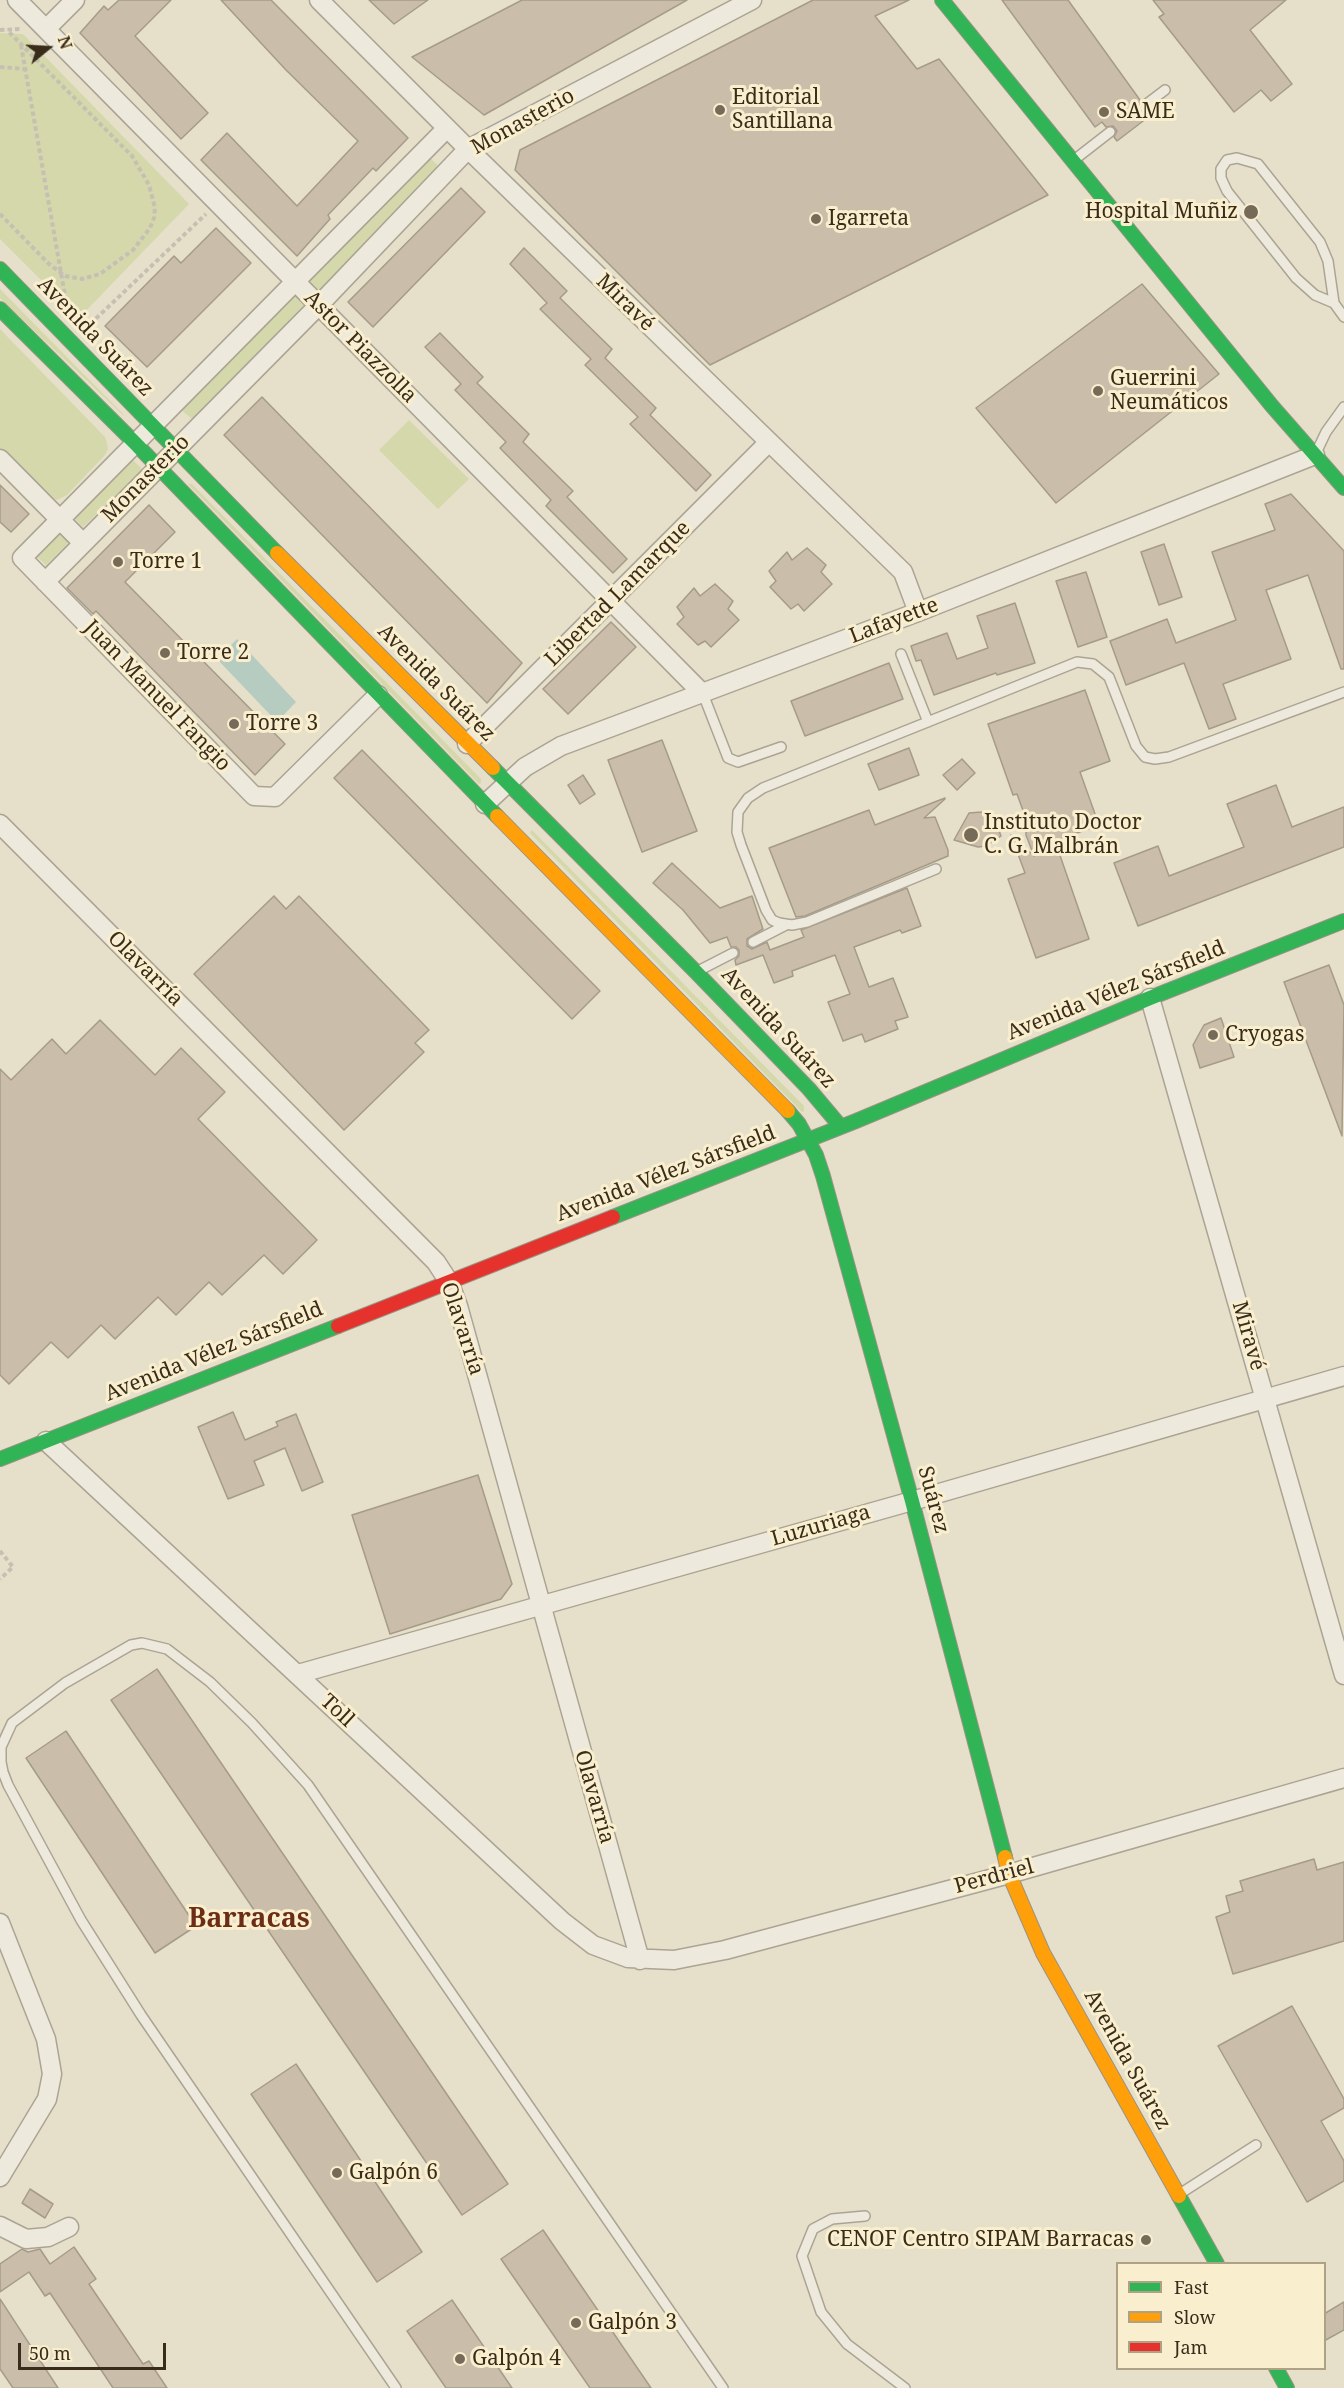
<!DOCTYPE html>
<meta charset="utf-8">
<style>
body{margin:0}
#map{position:relative;width:1344px;height:2388px;overflow:hidden;background:#e6e0ca;font-family:"Noto Serif",serif}
canvas{display:block}
.legend{position:absolute;left:1116px;top:2262px;width:210px;height:108px;box-sizing:border-box;background:#f9efce;border:2px solid #ada186;margin:0;padding:8px 10px;list-style:none;font-size:18px;color:#3a2c1b}
.legend li{display:flex;align-items:center;gap:12px;height:30px}
.legend b{width:30px;border:2px solid #ada186}
.north{position:absolute;left:18px;top:18px;width:60px;height:60px;-webkit-text-stroke:4px #f9efce;paint-order:stroke;rotate:72deg;font-size:16px;font-weight:700;line-height:24px;text-align:center;color:#3a2c1b}
.north::after{content:'';display:block;margin:auto;width:21px;height:27px;background:#3a2c1b;clip-path:polygon(50% 0,100% 100%,50% 72%,0 100%)}
.scale{position:absolute;left:18px;top:2343px;width:148px;height:27px;box-sizing:border-box;border:3px solid #3a2c1b;border-top:0;padding-left:8px;font-size:18px;line-height:21px;white-space:nowrap;color:#3a2c1b;-webkit-text-stroke:4px #f9efce;paint-order:stroke}
</style>
<div id="map">
<canvas width="1344" height="2388"></canvas>
<ul class="legend">
<li><b style="height:8px;background:#30b455"></b>Fast</li>
<li><b style="height:8px;background:#ff9f0a"></b>Slow</li>
<li><b style="height:8px;background:#e5322d"></b>Jam</li>
</ul>
<div class="north">N</div>
<div class="scale">50 m</div>
</div>
<script>
const c = document.querySelector('canvas').getContext('2d');
c.lineJoin = 'round';
function fill(path, color) { c.fillStyle = color; c.fill(path, 'evenodd'); }
const toPath = rows => new Path2D(rows.map(r => 'M' + r).join(''));
function stroke(path, color, width, dash) { c.strokeStyle = color; c.lineWidth = width; c.lineCap = dash ? 'butt' : 'round'; c.setLineDash(dash || []); c.stroke(path); }
function write(font, color, halo, rows, align = 'center') {
  c.font = font + ' "Noto Serif",serif'; c.lineWidth = 6; c.setLineDash([]); c.textBaseline = 'middle'; c.strokeStyle = halo; c.fillStyle = color; for (const [text, x, y, turn = 0] of rows) {
    c.save(); c.translate(x, y); c.rotate((+turn || 0) * Math.PI / 180); c.textAlign = isNaN(turn) ? turn : align; if (halo) c.strokeText(text, 0, 0); c.fillText(text, 0, 0); c.restore();
  }
}
fill(toPath([
 [0,33,23,34,189,204,79,318,0,239],
 [430,158,443,170,318,292,305,280],
 [0,289,123,414,124,416,0,298],
 [294,292,306,303,192,419,178,407],
 [0,329,105,437,107,443,108,449,105,455,67,495,57,500,46,496,0,450],
 [409,420,469,479,438,509,379,450],
 [131,458,143,470,83,527,72,516],
 [188,484,192,484,481,779,481,783,479,784],
 [61,529,71,540,46,565,36,556],
 [532,830,804,1106,804,1111,802,1112,530,833]
]), '#d4d8ab');
fill(toPath([
 [237,639,296,702,277,722,217,659]
]), '#b6ccc0');
const building = toPath([
 [119,0,171,0,135,36,208,113,181,139,80,33,104,6,108,10,119,0],
 [221,0,271,0,408,138,376,171,373,168,328,215,330,219,297,256,201,160,227,133,297,206,358,141,286,70,221,0],
 [369,0,428,0,394,24,369,0],
 [522,0,687,0,484,115,412,57,522,0],
 [813,0,909,0,875,16,917,69,939,59,1048,195,710,365,515,170,520,150,813,0],
 [1002,0,1068,0,1140,100,1138,104,1138,110,1142,112,1148,111,1151,115,1117,141,1114,137,1117,131,1113,126,1106,127,1102,122,1095,127,1002,0],
 [1153,0,1286,0,1250,30,1292,84,1271,101,1261,90,1234,112,1159,17,1164,14,1153,0],
 [461,188,485,212,373,327,348,302,461,188],
 [216,228,251,263,147,367,105,326,174,256,181,263,216,228],
 [524,248,567,291,560,298,612,349,605,358,656,408,650,415,711,475,696,491,630,424,638,417,585,365,591,359,540,309,547,303,510,264,524,248],
 [1142,284,1219,374,1056,503,976,408,1142,284],
 [440,333,483,377,477,383,529,434,523,442,573,491,567,497,627,559,613,573,546,506,551,500,500,448,506,442,455,390,461,384,425,347,440,333],
 [262,397,522,663,487,703,224,435,262,397],
 [0,485,29,514,11,532,0,522,0,485],
 [1291,494,1344,551,1344,669,1341,669,1308,575,1266,590,1291,659,1223,684,1236,719,1209,729,1184,663,1126,685,1110,641,1167,619,1176,643,1236,620,1212,552,1275,530,1265,504,1291,494],
 [149,505,175,532,125,582,285,744,255,775,96,611,93,614,67,588,149,505],
 [1164,544,1182,597,1159,605,1141,552,1164,544],
 [807,548,826,565,821,572,832,584,804,611,798,604,791,609,770,587,776,581,769,571,787,552,792,560,807,548],
 [1086,572,1107,637,1078,647,1056,581,1086,572],
 [715,584,733,601,728,609,739,620,711,647,705,641,698,645,677,624,684,617,677,607,694,588,700,596,715,584],
 [1015,603,1035,663,997,675,996,673,934,695,921,660,916,661,911,646,947,633,957,659,988,648,977,616,1015,603],
 [611,622,636,647,568,714,543,689,611,622],
 [889,663,903,699,805,736,791,701,889,663],
 [1085,690,1110,761,1080,772,1099,825,1055,841,1089,939,1036,958,1008,879,1025,873,1011,835,1034,856,1026,835,1026,828,1029,827,1017,794,1013,795,988,724,1085,690],
 [662,740,697,831,642,852,608,760,662,740],
 [909,748,919,775,879,790,868,764,909,748],
 [362,750,600,991,572,1019,334,778,362,750],
 [962,759,975,773,957,790,943,775,962,759],
 [583,775,595,794,580,804,568,785,583,775],
 [1276,785,1292,827,1344,807,1344,847,1138,926,1114,863,1158,846,1169,876,1244,847,1227,804,1276,785],
 [945,798,945,799,924,818,935,817,948,850,948,856,805,916,796,917,769,848,869,810,875,825,945,798],
 [981,812,995,820,1001,836,986,846,978,847,954,840,969,813,981,812],
 [672,863,720,908,752,896,763,929,747,939,747,946,752,949,767,942,770,950,804,937,801,930,907,888,921,926,902,933,900,930,854,947,869,987,893,978,908,1017,895,1021,898,1029,865,1042,862,1034,843,1041,828,1002,850,994,835,955,792,971,793,976,774,983,763,955,736,965,735,960,739,956,739,950,736,947,731,947,727,937,710,943,683,910,653,883,672,863],
 [274,896,286,909,299,896,429,1030,415,1043,424,1052,344,1130,194,974,274,896],
 [1329,965,1344,1005,1342,1136,1284,982,1329,965],
 [1221,1018,1234,1057,1200,1068,1193,1045,1204,1025,1221,1018],
 [100,1020,155,1075,181,1048,225,1092,198,1119,317,1240,283,1274,264,1255,222,1295,209,1282,176,1315,158,1297,115,1339,101,1325,68,1358,51,1342,9,1384,0,1375,0,1069,11,1080,52,1039,66,1054,100,1020],
 [233,1412,245,1440,278,1426,276,1422,296,1414,323,1482,302,1491,285,1448,254,1461,264,1485,228,1499,198,1427,233,1412],
 [478,1475,512,1584,501,1599,390,1634,352,1515,478,1475],
 [157,1669,508,2184,462,2215,111,1700,157,1669],
 [66,1731,196,1926,155,1953,26,1758,66,1731],
 [1314,1859,1317,1870,1344,1862,1344,1941,1233,1974,1216,1917,1230,1912,1226,1896,1243,1891,1240,1881,1314,1859],
 [1292,2006,1344,2099,1344,2108,1321,2121,1344,2161,1344,2181,1307,2202,1218,2046,1292,2006],
 [296,2064,422,2252,377,2282,251,2094,296,2064],
 [30,2189,53,2204,45,2218,22,2203,30,2189],
 [543,2230,651,2388,590,2388,501,2259,543,2230],
 [74,2247,96,2279,89,2284,143,2364,149,2361,167,2388,113,2388,50,2293,45,2296,29,2272,0,2292,0,2264,22,2249,28,2252,40,2249,50,2264,74,2247],
 [0,2299,58,2388,13,2388,0,2369,0,2299],
 [452,2300,512,2388,446,2388,407,2331,452,2300],
 [1344,2302,1344,2330,1324,2341,1324,2314,1344,2302]
]);
fill(building, '#cabdaa');
stroke(building, '#a69b89', 1.5);
const lane = toPath([
 [1144,106,1165,90],
 [1074,160,1110,132],
 [1334,303,1315,295,1296,278,1227,191,1221,178,1221,169,1227,160,1237,158,1258,164,1320,242,1328,261,1334,303,1344,317],
 [1316,453,1326,432,1344,407],
 [901,654,928,722],
 [703,694,728,758,738,762,781,747],
 [936,869,807,922,792,925,779,923,772,920,766,910,741,845,737,832,738,812,748,798,763,788,1077,662,1093,664,1109,677,1136,746,1145,757,1155,759,1169,757,1344,692],
 [753,942,786,925],
 [698,971,733,953],
 [1178,2195,1256,2145],
 [865,2216,832,2219,813,2229,802,2256,821,2312,847,2344,905,2388],
 [396,2388,141,2015,81,1920,8,1785,3,1772,1,1762,1,1747,12,1723,65,1683,131,1645,142,1643,167,1649,210,1682,252,1723,308,1785,723,2388]
]);
const street = toPath([
 [17,0,703,694],
 [319,0,468,149,903,572,918,612],
 [46,29,75,0],
 [0,459,82,542],
 [45,582,318,306,468,149,752,0],
 [378,695,275,797,254,796,22,558,447,128],
 [467,744,768,443],
 [485,804,525,767,561,746,918,612,1315,455],
 [0,824,436,1262,449,1282,458,1306,640,1960],
 [1150,998,1344,1675],
 [46,1441,562,1921,593,1945,628,1958,674,1960,725,1950,1009,1874,1344,1778],
 [298,1674,912,1501,1344,1376],
 [0,1923,46,2039,52,2074,47,2099,0,2177],
 [0,2226,26,2239,48,2237,69,2227]
]);
const fast = toPath([
 [942,0,1272,406,1344,488],
 [0,269,277,553],
 [0,309,135,443,497,816],
 [493,768,696,972,809,1089,841,1127],
 [788,1111,799,1124,816,1155,823,1176,912,1501,1005,1857],
 [613,1217,856,1121,1150,998,1344,921],
 [0,1459,338,1326],
 [1179,2196,1217,2264],
 [1276,2368,1287,2388]
]);
const slow = toPath([
 [277,553,493,768],
 [497,816,788,1111],
 [1005,1857,1009,1874,1043,1953,1179,2196]
]);
const jam = toPath([
 [338,1326,613,1217]
]);
stroke(lane, '#aba494', 12);
stroke(street, '#aba494', 21);
stroke(fast, '#9a9384', 16);
stroke(slow, '#9a9384', 16);
stroke(jam, '#9a9384', 16);
stroke(toPath([
 [0,30,20,29],
 [21,45,67,307],
 [0,67,24,69],
 [0,214,49,264,65,276,82,279,100,274,133,250,150,228,154,218,155,208,149,185,132,156,7,30],
 [85,329,206,214],
 [0,1551,13,1567,0,1579]
]), '#c6c0b3', 4, [4.5, 3]);
stroke(lane, '#ede9dd', 9);
stroke(street, '#ede9dd', 18);
stroke(fast, '#30b455', 14);
stroke(slow, '#ff9f0a', 14);
stroke(jam, '#e5322d', 14);
for (const [x, y, r, color] of [
 [720,110,6,"#766b58"],
 [1104,112,6,"#766b58"],
 [1251,212,8,"#766b58"],
 [816,219,6,"#766b58"],
 [1098,391,6,"#766b58"],
 [118,562,6,"#766b58"],
 [165,653,6,"#766b58"],
 [234,724,6,"#766b58"],
 [971,835,8,"#766b58"],
 [1213,1035,6,"#766b58"],
 [337,2173,6,"#766b58"],
 [1146,2240,6,"#766b58"],
 [576,2323,6,"#766b58"],
 [460,2359,6,"#766b58"]
]) { const dot = new Path2D(); dot.arc(x, y, r, 0, 2 * Math.PI); c.fillStyle = color; c.fill(dot); stroke(dot, '#f9efce', 2); }
write('21px', '#3a2c1b', '#f9efce', [
 ["Editorial",732,98],
 ["Santillana",732,122],
 ["SAME",1116,112],
 ["Hospital Muñiz",1238,212,"right"],
 ["Igarreta",828,219],
 ["Guerrini",1110,379],
 ["Neumáticos",1110,403],
 ["Torre 1",130,562],
 ["Torre 2",177,653],
 ["Torre 3",246,724],
 ["Instituto Doctor",984,823],
 ["C. G. Malbrán",984,847],
 ["Cryogas",1225,1035],
 ["Galpón 6",349,2173],
 ["CENOF Centro SIPAM Barracas",1134,2240,"right"],
 ["Galpón 3",588,2323],
 ["Galpón 4",472,2359]
], 'left');
write('21px', '#3a2c1b', '#f9efce', [
 ["Monasterio",523,122,-29],
 ["Miravé",625,303,44],
 ["Avenida Suárez",95,337,46],
 ["Astor Piazzolla",360,347,45],
 ["Monasterio",146,479,-45],
 ["Libertad Lamarque",618,594,-45],
 ["Lafayette",894,621,-21],
 ["Avenida Suárez",436,683,45],
 ["Juan Manuel Fangio",157,696,46],
 ["Olavarría",145,969,45],
 ["Avenida Vélez Sársfield",1116,991,-22],
 ["Avenida Suárez",778,1028,47],
 ["Avenida Vélez Sársfield",666,1174,-21],
 ["Olavarría",462,1329,72],
 ["Miravé",1248,1336,74],
 ["Avenida Vélez Sársfield",214,1352,-22],
 ["Suárez",933,1500,75],
 ["Luzuriaga",821,1526,-16],
 ["Toll",337,1711,43],
 ["Olavarría",594,1797,74],
 ["Perdriel",994,1877,-15],
 ["Avenida Suárez",1127,2060,61]
]);
write('bold 27px', '#6b2d16', '#f9efce', [
 ["Barracas",249,1919]
]);
</script>
